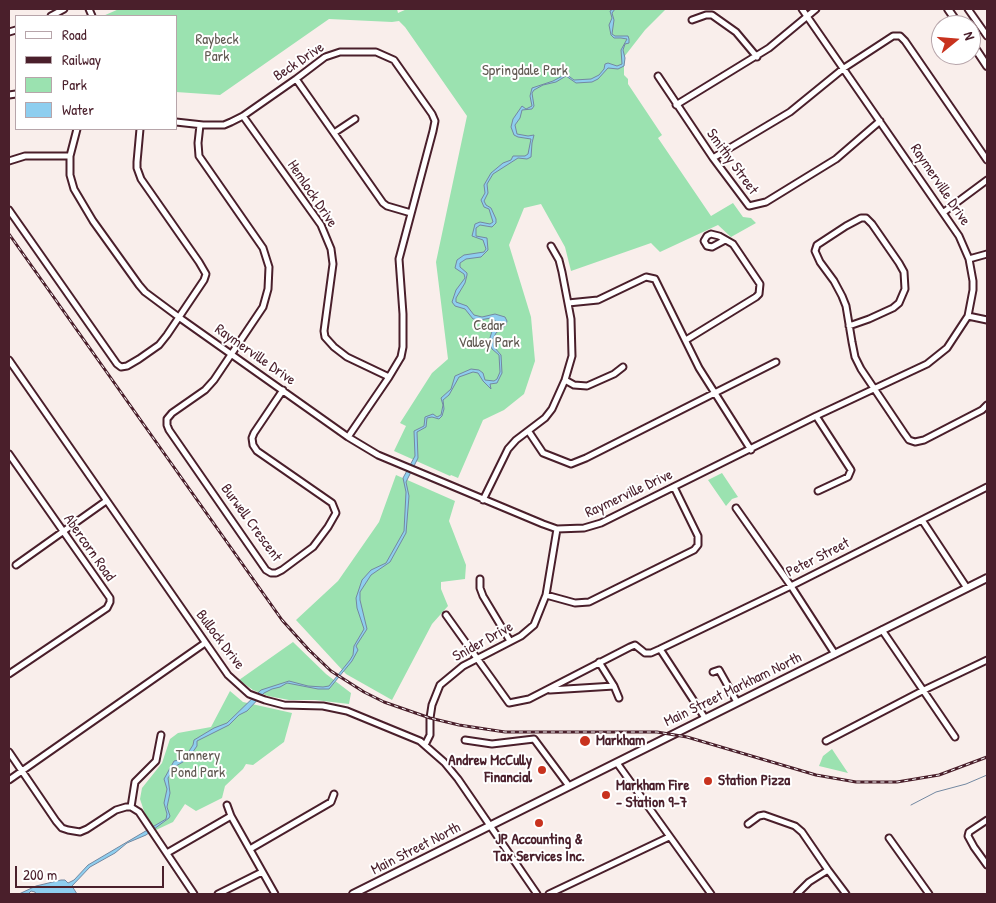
<!DOCTYPE html>
<style>
body{margin:0}
#map{position:relative;width:996px;height:903px;overflow:hidden;background:#f9eeeb;font-family:"Patrick Hand",sans-serif}
canvas{display:block}
.frame{position:absolute;inset:0;border:10px solid #4a1f2b;pointer-events:none}
.legend{position:absolute;left:15px;top:15px;width:162px;height:115px;box-sizing:border-box;background:#fff;border:1px solid #b7a5aa;margin:0;padding:6px 9px;list-style:none;font-size:15px;color:#4a1f2b}
.legend li{display:flex;align-items:center;gap:10px;height:25px}
.legend b{width:25px;border:1px solid #b7a5aa}
.north{position:absolute;left:931px;top:15px;width:50px;height:50px;box-sizing:border-box;background:#fff;border:1px solid #b7a5aa;border-radius:50%;rotate:73deg;font-size:14px;font-weight:700;line-height:20px;text-align:center;color:#4a1f2b}
.north::after{content:'';display:block;margin:auto;width:18px;height:22px;background:#c8321e;clip-path:polygon(50% 0,100% 100%,50% 72%,0 100%)}
.scale{position:absolute;left:15px;top:866px;width:149px;height:22px;box-sizing:border-box;border:2px solid #4a1f2b;border-top:0;padding-left:6px;font-size:15px;line-height:18px;white-space:nowrap;color:#4a1f2b;-webkit-text-stroke:4px #fff;paint-order:stroke}
</style>
<div id="map">
<canvas width="996" height="903"></canvas>
<div class="frame"></div>
<ul class="legend">
<li><b style="height:6px;background:#fff"></b>Road</li>
<li><b style="height:6px;background:#4a1f2b"></b>Railway</li>
<li><b style="height:14px;background:#9be2b0"></b>Park</li>
<li><b style="height:14px;background:#8eceef"></b>Water</li>
</ul>
<div class="north">N</div>
<div class="scale">200 m</div>
</div>
<script>
const c = document.querySelector('canvas').getContext('2d');
c.lineJoin = 'round';
function fill(path, color) { c.fillStyle = color; c.fill(path, 'evenodd'); }
const toPath = rows => new Path2D(rows.map(r => 'M' + r).join(''));
function stroke(path, color, width, dash) { c.strokeStyle = color; c.lineWidth = width; c.lineCap = dash ? 'butt' : 'round'; c.setLineDash(dash || []); c.stroke(path); }
function write(font, color, halo, rows, align = 'center') {
  c.font = font + ' "Patrick Hand",sans-serif'; c.lineWidth = 4; c.setLineDash([]); c.textBaseline = 'middle'; c.strokeStyle = halo; c.fillStyle = color; for (const [text, x, y, turn = 0] of rows) {
    c.save(); c.translate(x, y); c.rotate((+turn || 0) * Math.PI / 180); c.textAlign = isNaN(turn) ? turn : align; if (halo) c.strokeText(text, 0, 0); c.fillText(text, 0, 0); c.restore();
  }
}
fill(toPath([
 [119,9,397,9,398,13,407,9,666,9,645,30,624,57,624,75,628,79,628,84,662,135,658,138,711,216,733,203,743,217,751,218,756,223,731,237,718,225,660,252,651,243,571,271,565,247,541,204,524,208,509,245,531,317,535,361,524,394,504,410,483,420,458,478,451,475,450,476,394,451,406,426,400,423,432,373,448,359,436,262,467,116,405,27,399,21,392,22,329,19,220,95,176,92,176,16,103,16],
 [722,473,738,497,732,499,726,506,708,480],
 [396,475,455,501,449,521,466,565,465,579,441,582,441,589,448,606,432,624,392,700,346,674,296,620,338,581,379,522],
 [293,642,326,674,351,693,349,704,315,700,289,700,268,696,253,690,239,680],
 [230,691,243,702,292,713,284,742,253,765,246,764,243,769,225,786,222,798,196,811,185,804,173,822,156,830,145,814,140,799,142,788,162,763,170,739,178,733,211,727],
 [832,749,848,773,819,766,823,756]
]), '#9be2b0');
const water = toPath([
 [613,9,615,9,612,13,614,20,612,34,615,36,628,36,629,39,629,43,625,44,623,50,625,58,624,66,618,69,608,68,598,79,592,82,576,83,566,76,556,82,543,85,534,90,532,93,534,106,532,109,522,110,520,118,515,125,517,134,528,136,534,135,532,143,531,157,527,159,518,158,493,174,487,184,488,193,484,201,486,205,491,208,496,219,496,223,492,227,480,225,476,228,476,236,487,238,488,250,481,257,466,259,460,263,460,267,467,273,467,275,465,283,456,298,456,302,467,306,474,315,482,317,495,314,505,317,507,321,506,325,496,333,493,339,494,347,501,355,502,373,497,383,490,384,491,389,483,381,478,373,473,372,459,377,449,395,443,400,444,409,442,416,439,419,432,417,427,418,426,427,417,432,418,458,406,482,409,496,406,533,390,562,371,575,360,592,360,600,367,629,356,646,358,650,352,661,329,689,318,689,287,683,280,687,272,689,264,693,247,711,239,715,229,725,197,741,197,746,188,759,176,766,168,778,170,793,167,807,170,816,169,818,146,835,127,843,115,853,90,867,72,886,77,894,36,894,35,892,31,891,28,894,19,894,36,886,61,880,65,880,68,883,74,880,88,865,166,819,167,814,164,803,167,789,164,779,174,761,183,759,186,756,193,745,194,740,214,728,227,723,261,690,289,681,308,686,323,687,329,686,350,660,353,655,354,646,364,629,357,608,356,598,362,580,371,570,386,563,404,531,406,492,403,478,415,456,414,431,424,426,425,417,433,414,437,417,441,415,443,405,441,398,451,389,455,376,471,369,479,370,483,373,485,380,494,381,497,379,500,372,499,355,492,349,489,341,493,328,498,326,497,322,491,318,480,320,473,319,465,309,455,306,452,302,456,290,465,278,464,274,455,268,457,260,464,255,484,252,486,249,483,240,472,236,475,224,480,222,490,224,493,222,489,209,484,207,481,200,485,193,484,185,491,173,503,163,511,160,513,156,525,156,528,154,531,139,518,137,514,135,511,127,513,119,522,106,526,109,532,106,530,96,532,88,553,81,566,74,574,80,591,79,599,75,604,69,605,64,608,63,617,66,622,64,621,50,627,39,621,38,614,38,611,35,609,25,612,18,610,11,613,9]
]);
fill(water, '#8eceef');
stroke(water, '#7388a1', 1);
stroke(toPath([
 [911,805,936,792,966,784,987,775]
]), '#7388a1', 1);
const minor = toPath([
 [89,9,92,16],
 [968,9,987,36],
 [51,16,64,9],
 [692,20,706,15,712,15,736,32,757,57],
 [9,32,16,30],
 [658,76,713,158,749,206,766,202,836,159,880,121],
 [296,79,383,203,387,206,411,213],
 [9,95,16,94],
 [676,105,769,48,816,9],
 [243,116,321,225,331,249,333,264,324,331,325,337,334,347,347,357,389,377],
 [176,122,203,125,224,125,231,122,243,116,296,79,325,57,340,52,376,52,394,60,432,114,435,121,433,131,399,259,403,314,403,347,401,357,389,377,348,437],
 [200,125,198,143,199,156,263,248,269,267,268,289,263,307,214,380,205,390,172,413,167,419,167,425,169,430,266,570,271,573,276,573,282,570,313,547,328,527,336,513,332,503,257,451,253,445,252,438,254,433,283,390],
 [77,129,70,156,70,175,74,189,93,221,139,285,145,292,180,318,348,437,378,455,543,524,557,529,584,528,601,523,816,416,927,364,947,348,968,316,973,290,973,281,969,259,959,236,802,9],
 [334,133,355,119],
 [713,158,790,112,844,68,893,36,900,36,905,41,987,160],
 [9,161,25,156,70,156],
 [9,210,117,364,121,367,127,366,139,359,159,345,167,335,204,280,206,274,199,262,141,179,137,168,137,162,140,129],
 [944,212,987,180],
 [969,259,987,254],
 [568,303,598,300,646,277,655,279,699,368,751,450],
 [968,316,987,320],
 [849,326,869,319,893,308,899,303,905,289,904,272,899,263,872,224,866,218,861,218,846,226,817,245,815,251,820,262,834,281,842,296,846,306,852,342,855,357,861,369,904,433,909,440,915,442,924,440,982,410,987,405],
 [686,340,756,297,759,294,760,284,733,244,719,236,711,234,707,236,704,241,707,246,712,247,725,240],
 [9,360,228,675,249,694,265,700,284,705,323,706,347,711,420,741,444,762,458,779,537,894],
 [565,380,574,385,587,386,614,374,623,367],
 [816,416,851,470,848,477,818,491],
 [529,432,543,453,571,464,586,458,776,362],
 [9,454,110,598,110,602,107,608,9,674],
 [483,500,508,449,516,440,545,418,552,409,565,380,572,356,571,319,562,272,559,260,551,246],
 [736,508,791,586,835,654],
 [922,520,967,588],
 [16,565,106,501],
 [480,579,480,588,483,596,510,641],
 [546,595,575,603,589,602,694,550,698,545,698,536,674,487],
 [446,615,509,703,529,699,630,647,635,645,645,653,651,653,660,649,791,586,987,487],
 [882,630,955,737],
 [660,649,705,718],
 [599,662,614,686,619,698],
 [713,672,719,670,737,702],
 [550,690,614,686],
 [465,740,492,744,534,739,569,786],
 [826,741,924,690,987,660],
 [425,745,430,735,430,718,432,705,440,685,463,666,521,636,534,625,546,595,557,529],
 [9,752,56,821,62,828,68,830,80,832,87,829,116,810,126,807,131,807,139,812,194,894],
 [617,763,711,894],
 [9,780,205,643],
 [227,805,231,816,275,894],
 [131,807,135,782,156,761,161,735],
 [987,820,969,832,968,836,974,847,987,865],
 [748,824,759,816,764,815,795,826,802,832,828,870],
 [889,838,929,894],
 [250,849,331,802,334,794],
 [167,853,231,816],
 [218,894,262,872],
 [549,894,669,837],
 [797,894,809,882,828,870,846,894]
]);
const major = toPath([
 [948,9,959,25],
 [971,42,987,66],
 [353,894,987,578]
]);
stroke(minor, '#4a1f2b', 9);
stroke(major, '#4a1f2b', 10);
stroke(minor, '#fff', 5);
stroke(major, '#fff', 6);
const rail = toPath([
 [9,234,282,620,309,650,331,671,364,692,384,702,430,718,459,725,505,732,657,732,687,737,816,775,856,782,897,782,939,775,987,757]
]);
stroke(rail, '#4a1f2b', 3);
stroke(rail, '#fff', 1, [4]);
for (const [x, y, r, color] of [
 [585,741,6,"#c8321e"],
 [542,770,5,"#c8321e"],
 [708,781,5,"#c8321e"],
 [606,795,5,"#c8321e"],
 [539,823,5,"#c8321e"]
]) { const dot = new Path2D(); dot.arc(x, y, r, 0, 2 * Math.PI); c.fillStyle = color; c.fill(dot); stroke(dot, '#fff', 2); }
write('15px', '#625a53', '#fff', [
 ["Raybeck",217,40],
 ["Park",217,57],
 ["Springdale Park",525,71],
 ["Cedar",489,326],
 ["Valley Park",489,343],
 ["Tannery",198,756],
 ["Pond Park",198,773]
]);
write('15px', '#4a1f2b', '#fff', [
 ["Beck Drive",299,62,-34],
 ["Smithy Street",732,162,54],
 ["Raymerville Drive",940,185,56],
 ["Hemlock Drive",312,194,56],
 ["Raymerville Drive",255,355,35],
 ["Raymerville Drive",629,494,-25],
 ["Burwell Crescent",251,523,54],
 ["Abercorn Road",89,548,55],
 ["Peter Street",818,558,-27],
 ["Bullock Drive",220,640,53],
 ["Snider Drive",483,642,-29],
 ["Main Street Markham North",733,690,-26],
 ["Main Street North",416,849,-27]
]);
write('bold 15px', '#4a1f2b', '#fff', [
 ["Markham",596,741],
 ["Andrew McCully",532,761,"right"],
 ["Financial",532,778,"right"],
 ["Station Pizza",718,781],
 ["Markham Fire",616,786],
 ["- Station 9-7",616,803],
 ["JP Accounting &",539,840,"center"],
 ["Tax Services Inc.",539,857,"center"]
], 'left');
</script>
